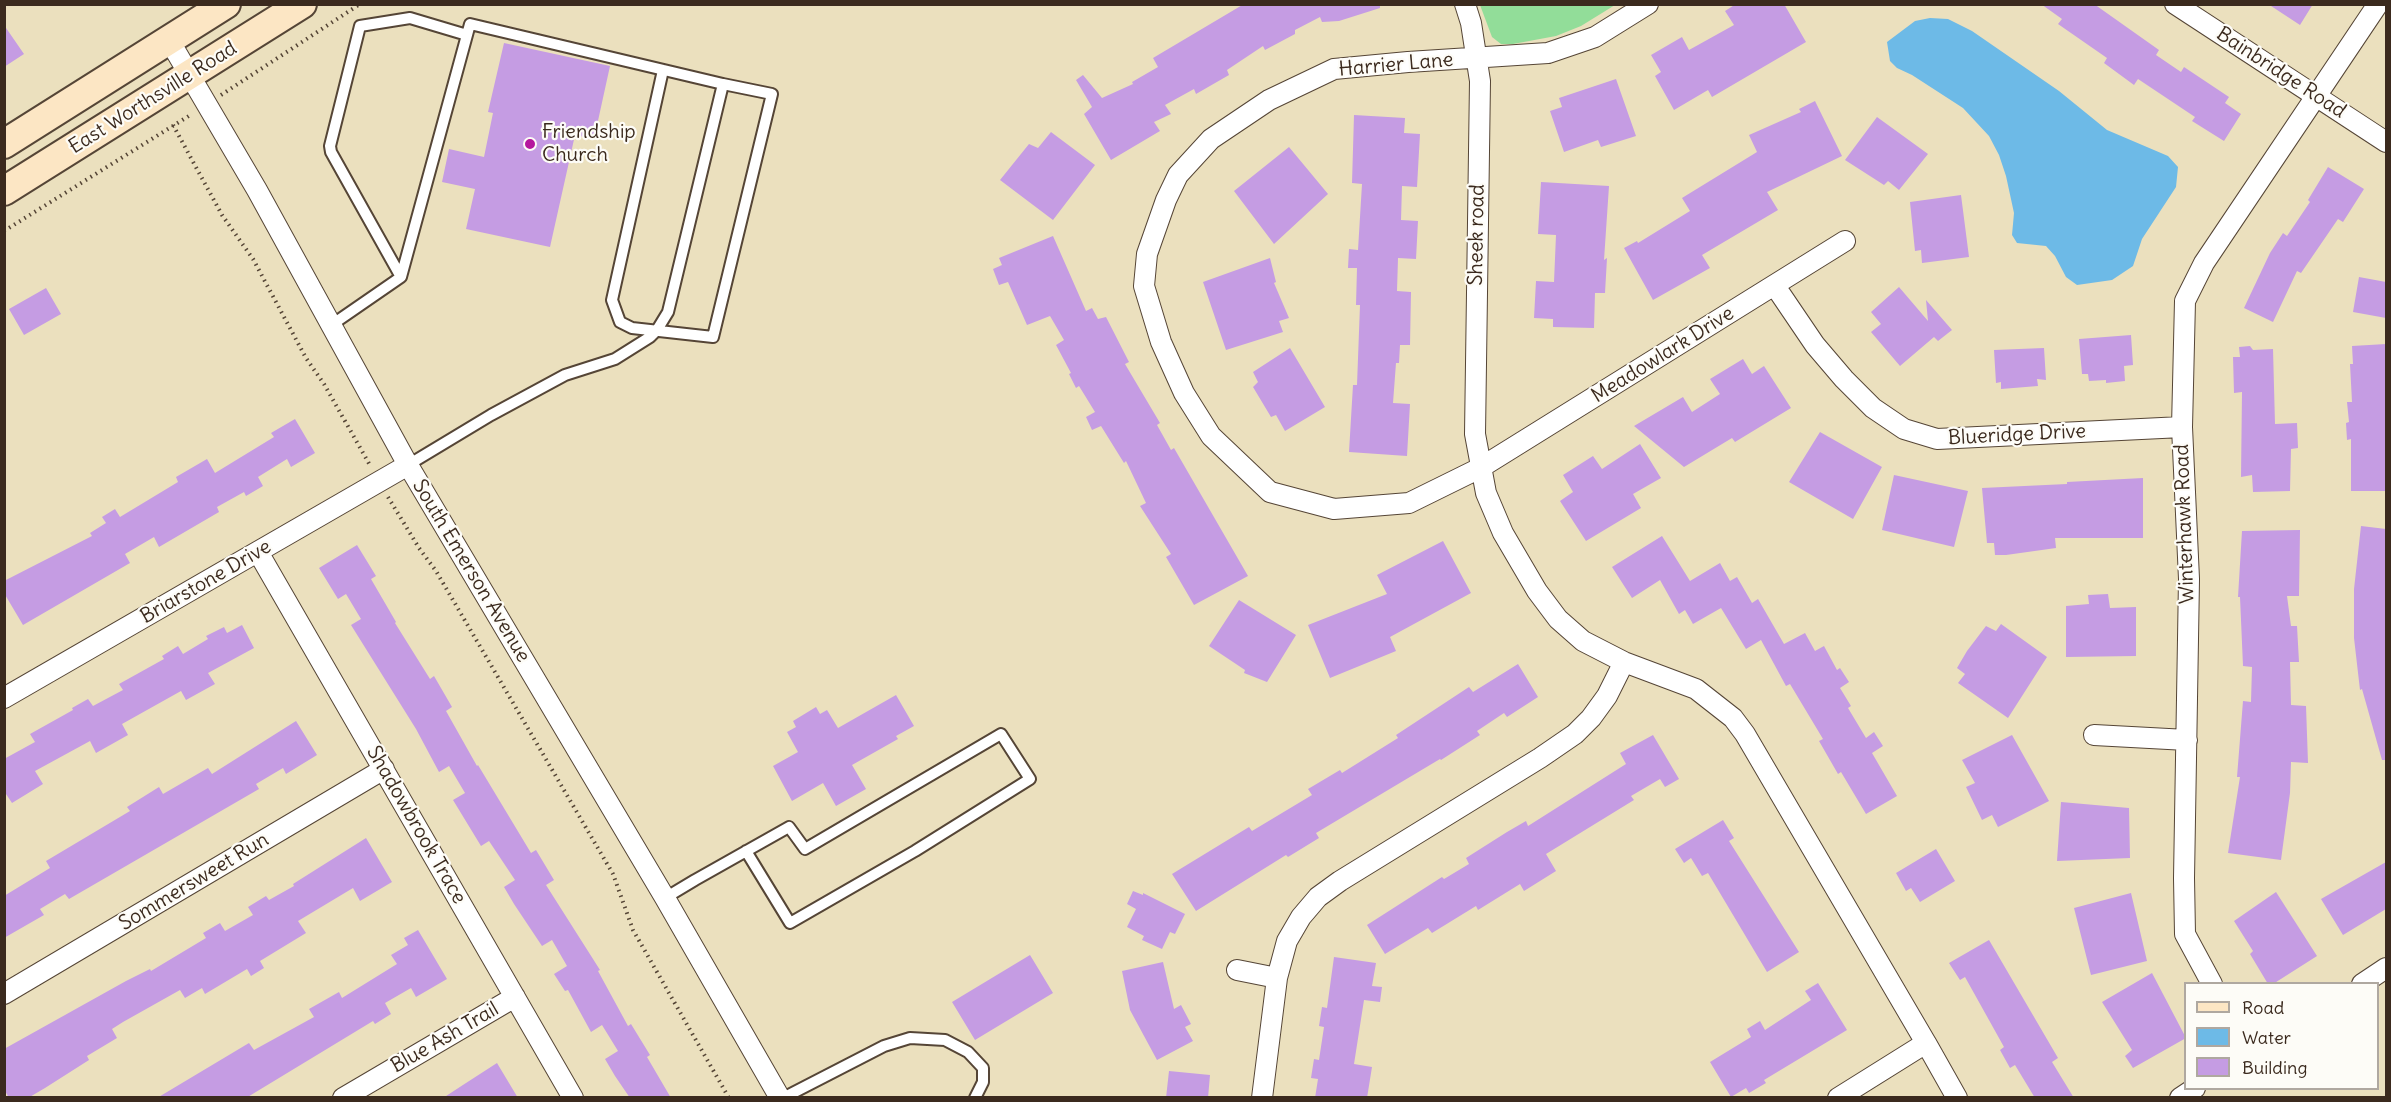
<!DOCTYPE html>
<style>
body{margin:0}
#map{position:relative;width:2391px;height:1102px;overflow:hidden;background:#ebe0be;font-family:Delius,sans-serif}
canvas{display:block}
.frame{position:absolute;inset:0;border:6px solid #3b2a1e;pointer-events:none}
.legend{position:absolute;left:2184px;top:982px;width:195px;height:108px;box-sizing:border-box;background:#fdfcf7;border:2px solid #afa8a0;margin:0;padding:8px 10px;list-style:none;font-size:18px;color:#3b2a1e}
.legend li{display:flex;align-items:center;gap:12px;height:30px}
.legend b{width:30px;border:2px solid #afa8a0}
</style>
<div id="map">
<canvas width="2391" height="1102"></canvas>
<div class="frame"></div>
<ul class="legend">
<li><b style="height:8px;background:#fce6c4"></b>Road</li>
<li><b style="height:16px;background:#6dbae7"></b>Water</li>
<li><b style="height:16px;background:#c59ce3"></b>Building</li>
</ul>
</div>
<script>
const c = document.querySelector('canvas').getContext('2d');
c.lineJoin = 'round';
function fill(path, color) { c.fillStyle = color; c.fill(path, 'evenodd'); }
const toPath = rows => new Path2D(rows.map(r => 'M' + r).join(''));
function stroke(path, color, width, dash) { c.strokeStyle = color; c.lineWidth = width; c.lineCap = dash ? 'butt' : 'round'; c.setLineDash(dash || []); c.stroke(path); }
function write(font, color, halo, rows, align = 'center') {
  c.font = font + ' Delius,sans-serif'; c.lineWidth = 4.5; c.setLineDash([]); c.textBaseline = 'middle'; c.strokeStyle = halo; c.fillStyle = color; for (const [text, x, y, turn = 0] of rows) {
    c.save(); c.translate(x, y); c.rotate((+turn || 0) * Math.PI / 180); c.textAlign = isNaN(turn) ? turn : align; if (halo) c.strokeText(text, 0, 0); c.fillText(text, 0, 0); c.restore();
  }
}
fill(toPath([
 [1480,5,1480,4,1615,5,1581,26,1556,36,1513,44,1501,44,1492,37]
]), '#92dd99');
fill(toPath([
 [1930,18,1948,19,1972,31,2059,91,2107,130,2168,156,2178,167,2176,187,2142,239,2133,266,2112,280,2077,285,2066,277,2055,256,2046,246,2017,243,2012,235,2014,213,2006,176,1999,155,1989,136,1963,108,1912,75,1897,68,1890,61,1887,42,1915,21]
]), '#6dbae7');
fill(toPath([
 [1244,4,1380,4,1380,8,1339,21,1322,22,1320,17,1295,30,1295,34,1265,50,1263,46,1227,70,1229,75,1196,94,1194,89,1165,105,1171,114,1154,122,1160,131,1111,160,1084,114,1092,107,1076,80,1083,75,1102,98,1133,84,1132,82,1158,67,1153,58],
 [1736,4,1784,4,1806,42,1712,97,1708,90,1674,110,1655,76,1661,72,1651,55,1682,37,1689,50,1734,25,1725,11],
 [2041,4,2094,4,2159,50,2156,55,2181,72,2184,67,2229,97,2225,103,2241,114,2224,141,2192,121,2195,117,2138,79,2134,85,2104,63,2107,58,2058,24,2062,19],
 [2268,4,2313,4,2300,25],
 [4,25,24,54,4,67],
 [504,43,610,66,594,139,575,135,550,247,466,229,475,189,442,182,449,149,484,157,493,113,488,112],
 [1616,79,1636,136,1601,147,1598,140,1564,152,1550,111,1562,107,1559,98],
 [1815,101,1842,156,1767,192,1778,210,1702,255,1710,268,1653,300,1624,248,1637,241,1638,243,1690,211,1682,198,1757,152,1749,135,1801,112,1799,109],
 [1354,115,1405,118,1404,133,1420,134,1417,187,1402,186,1401,220,1418,221,1416,259,1398,258,1397,291,1411,292,1410,345,1400,345,1399,363,1396,363,1393,403,1410,404,1407,456,1349,452,1353,385,1357,385,1360,305,1356,305,1357,268,1348,268,1349,249,1358,250,1362,184,1352,183],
 [1877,117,1928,154,1899,190,1888,181,1884,185,1845,160],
 [1051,132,1095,165,1053,220,1000,180,1029,144,1038,148],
 [1289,147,1328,194,1274,244,1234,191],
 [2328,167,2364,189,2343,222,2338,219,2301,273,2297,271,2273,322,2244,308,2270,253,2283,233,2287,236,2310,202,2308,200],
 [1541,182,1609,186,1604,260,1607,258,1605,293,1595,293,1594,328,1553,327,1553,319,1534,318,1536,281,1554,282,1556,235,1538,234],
 [1961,195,1969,257,1922,263,1921,250,1915,251,1910,202],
 [1053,236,1086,311,1092,308,1098,319,1106,317,1129,362,1125,364,1160,423,1157,425,1171,450,1174,448,1248,576,1194,605,1166,557,1171,554,1140,506,1146,503,1126,461,1124,463,1101,426,1092,430,1086,417,1095,412,1079,386,1076,388,1069,374,1071,373,1056,345,1064,340,1050,316,1027,325,1008,282,999,285,993,269,1002,265,999,258],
 [1270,258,1276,282,1274,283,1289,318,1279,321,1283,332,1226,350,1203,282],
 [2359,277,2386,282,2386,318,2353,312],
 [1899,287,1928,321,1926,300,1952,330,1938,341,1934,337,1900,366,1871,332,1881,324,1871,312],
 [46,288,61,314,24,335,9,309],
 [2131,335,2133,365,2124,366,2125,381,2106,383,2106,380,2089,381,2088,374,2082,374,2079,339],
 [2386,344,2386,491,2351,491,2351,439,2347,440,2346,423,2349,422,2347,402,2352,402,2350,364,2353,364,2352,346],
 [2250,346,2253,350,2273,349,2275,424,2297,423,2298,448,2291,449,2290,491,2253,492,2252,475,2241,477,2242,392,2234,393,2233,357,2240,357,2239,347],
 [1290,348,1325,407,1285,431,1276,415,1271,417,1253,387,1258,382,1253,372],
 [2044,348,2046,380,2037,379,2038,386,2001,389,2001,382,1996,383,1994,350],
 [1743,359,1752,374,1764,366,1791,408,1735,442,1732,438,1684,467,1634,426,1683,397,1692,412,1720,394,1710,379],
 [295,419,315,453,291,467,287,459,258,477,263,486,246,496,244,492,217,507,219,512,159,547,154,537,125,554,130,563,23,625,4,593,4,581,92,536,90,533,106,523,102,517,115,509,120,517,178,482,176,477,207,459,215,473,274,437,271,433],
 [1820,432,1882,467,1853,519,1789,482],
 [1640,444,1661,478,1633,494,1641,508,1586,541,1560,501,1573,492,1563,475,1593,456,1602,469],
 [1894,475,1968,491,1954,547,1882,530],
 [2143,478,2143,538,2055,538,2056,548,2006,555,1995,555,1994,543,1987,543,1982,488,2067,484,2067,482],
 [2361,526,2386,529,2386,760,2382,760,2362,689,2360,690,2354,638,2354,589],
 [2300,530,2299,596,2287,596,2291,626,2297,626,2299,662,2290,662,2291,705,2306,706,2308,763,2291,762,2290,793,2281,860,2228,853,2240,777,2237,777,2243,701,2251,702,2252,667,2243,666,2240,597,2238,597,2242,531],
 [1662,536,1690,581,1720,563,1730,581,1737,577,1752,603,1758,599,1784,644,1805,633,1815,651,1824,646,1837,670,1840,668,1849,682,1840,688,1851,706,1848,708,1866,738,1874,732,1883,746,1872,753,1897,796,1866,814,1841,772,1838,774,1819,741,1823,739,1790,684,1786,686,1761,640,1746,649,1721,608,1693,624,1685,610,1679,614,1660,580,1632,598,1612,567],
 [1443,541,1471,593,1390,637,1396,651,1330,678,1308,625,1387,594,1377,575],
 [357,545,376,576,371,579,396,622,395,623,430,679,434,676,452,707,446,711,477,766,478,765,531,853,536,850,554,880,546,885,600,970,598,971,628,1026,631,1024,650,1055,647,1057,671,1098,630,1098,615,1076,605,1059,618,1051,602,1025,591,1032,568,990,565,991,554,974,567,966,552,940,542,946,514,904,504,887,515,880,489,841,481,846,453,800,465,793,449,766,439,772,416,729,351,625,361,619,346,594,338,599,319,568],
 [2108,594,2110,608,2136,607,2136,656,2066,657,2066,606,2089,604,2088,595],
 [1239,600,1296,635,1267,682,1244,673,1245,670,1209,646],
 [2001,624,2047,657,2008,718,1958,683,1965,674,1957,668,1967,651,1986,626,1996,631],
 [242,625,254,648,208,673,215,684,186,700,181,691,122,724,128,735,96,753,90,741,35,771,43,784,12,803,4,791,4,759,35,742,30,734,73,710,72,708,88,699,93,706,123,690,119,684,164,659,162,656,178,646,183,654,208,639,206,636,224,627,227,633],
 [1518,664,1538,697,1507,717,1504,713,1477,731,1480,735,1441,760,1440,759,1316,833,1319,838,1288,857,1286,855,1196,911,1172,874,1249,827,1252,831,1312,795,1308,789,1340,770,1342,773,1398,738,1396,735,1469,687,1473,692],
 [896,695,914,726,896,736,898,739,852,765,866,789,836,806,823,783,792,801,773,766,798,752,787,732,796,727,793,721,816,707,820,714,827,710,838,728],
 [296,721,317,755,286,774,283,768,256,784,259,789,69,899,65,894,40,909,44,915,4,938,4,896,50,868,46,861,130,811,127,807,159,787,163,794,208,768,212,774],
 [1653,735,1679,779,1665,787,1660,779,1631,796,1634,800,1546,854,1556,871,1524,891,1520,884,1478,910,1476,906,1432,933,1428,928,1385,954,1367,925,1442,877,1444,879,1469,864,1466,858,1507,832,1526,821,1528,826,1626,764,1620,753],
 [2012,735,2049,801,1998,827,1992,815,1982,820,1966,787,1975,783,1962,760],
 [2061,802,2129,808,2130,858,2057,861],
 [1723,820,1734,838,1729,841,1799,952,1767,972,1708,873,1702,876,1691,858,1684,863,1675,849],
 [366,838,392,882,360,901,353,888,298,921,306,933,260,961,264,968,251,976,247,969,205,994,202,988,185,998,180,990,123,1022,112,1029,117,1038,87,1056,89,1060,45,1088,28,1098,9,1098,4,1089,4,1049,126,981,150,969,151,971,206,938,203,933,220,923,225,931,253,915,248,907,266,896,269,900,294,886,293,884],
 [1936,849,1955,881,1920,902,1911,888,1906,891,1896,873],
 [2386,862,2386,909,2343,935,2321,899],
 [1133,891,1143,895,1143,893,1185,914,1175,934,1170,932,1162,949,1142,940,1144,936,1127,927,1136,909,1127,904],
 [2276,892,2317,956,2273,984,2268,984,2250,954,2253,951,2234,921],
 [2131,893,2147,961,2091,975,2074,908],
 [418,930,447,979,416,997,411,988,385,1003,391,1014,375,1024,373,1021,246,1098,157,1098,249,1043,254,1050,314,1017,309,1009,339,992,342,998,397,964,391,955,408,945,404,938],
 [1989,940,2058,1058,2052,1062,2074,1098,2035,1098,2015,1065,2010,1068,2000,1050,2004,1047,1965,977,1960,980,1949,963],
 [1030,955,1053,993,975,1040,952,1002],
 [1334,957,1376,963,1372,986,1382,987,1380,1002,1364,1000,1354,1064,1372,1067,1367,1098,1315,1098,1318,1079,1311,1078,1314,1059,1319,1060,1324,1027,1319,1026,1322,1007,1327,1008],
 [1163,962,1174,1009,1181,1005,1191,1024,1185,1027,1193,1041,1157,1060,1130,1010,1122,971],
 [2152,973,2186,1038,2133,1068,2125,1056,2132,1050,2102,1002],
 [1818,983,1847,1030,1764,1080,1766,1083,1749,1093,1746,1088,1731,1097,1710,1062,1751,1037,1747,1029,1760,1021,1765,1030,1811,1000,1805,991],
 [497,1063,518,1098,443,1098,466,1083],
 [1169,1071,1210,1075,1208,1098,1166,1098]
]), '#c59ce3');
const lane = toPath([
 [663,70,612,300,620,322,632,328,713,337,772,94,723,84],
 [401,277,331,152,330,146,360,26,410,18,467,35],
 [330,326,401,277,470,24,723,84,668,312,657,330,650,337,615,359,565,375,491,415,408,465],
 [665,898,695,880,789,827,805,849,1001,734,1030,779,915,851,790,923,746,851],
 [783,1098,884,1046,910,1038,945,1040,968,1052,983,1068,983,1082,975,1098]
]);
const street = toPath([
 [1465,4,1471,23,1480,81,1475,434,1486,493,1503,533,1537,591,1558,619,1583,641,1624,662,1696,689,1733,718,1745,734,1926,1043],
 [1648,4,1595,37,1548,53,1408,62,1334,69,1269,100,1211,139,1178,175,1166,200,1147,254,1144,286,1161,342,1184,393,1211,436,1270,492,1334,509,1409,503,1480,468,1845,241],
 [2175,4,2386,142],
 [169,40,257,190,408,465,665,898,780,1098],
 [1775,286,1815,345,1844,379,1873,408,1904,429,1937,439,2182,427],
 [258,552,573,1098],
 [4,698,408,465],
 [2094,735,2187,740],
 [1237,970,1277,978],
 [2212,984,2185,934,2184,878,2189,579,2182,427,2185,301,2204,263,2378,4],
 [2362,984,2386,968],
 [4,994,384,769],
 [343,1098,515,997],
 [1262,1098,1277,978,1287,941,1301,917,1318,897,1340,881,1540,758,1575,734,1591,718,1607,696,1624,662],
 [1838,1098,1926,1043,1957,1098],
 [2180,1098,2195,1088]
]);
const secondary = toPath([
 [4,144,226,4],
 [4,191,302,4]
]);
stroke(lane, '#554536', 14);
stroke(street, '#554536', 22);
stroke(secondary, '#554536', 32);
stroke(toPath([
 [221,95,360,4],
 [173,125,222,215,253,259,306,358,324,384,371,467],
 [4,231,192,114],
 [388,497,419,548,436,571,613,874,633,930,729,1098]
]), '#554536', 4, [1.5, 4.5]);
stroke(lane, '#fff', 10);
stroke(street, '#fff', 20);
stroke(secondary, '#fce6c4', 28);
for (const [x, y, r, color] of [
 [530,144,6,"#b5179e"]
]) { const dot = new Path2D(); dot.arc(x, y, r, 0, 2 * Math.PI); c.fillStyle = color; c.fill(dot); stroke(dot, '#fdfcf7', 2); }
write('20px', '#3b2a1e', '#fdfcf7', [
 ["Harrier Lane",1396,65,-5],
 ["Bainbridge Road",2281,73,33],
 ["East Worthsville Road",153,98,-32],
 ["Sheek road",1477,235,-89],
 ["Meadowlark Drive",1663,355,-32],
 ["Blueridge Drive",2017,435,-3],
 ["Winterhawk Road",2185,524,-92],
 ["South Emerson Avenue",471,571,59],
 ["Briarstone Drive",206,582,-30],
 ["Shadowbrook Trace",416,825,60],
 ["Sommersweet Run",194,882,-31],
 ["Blue Ash Trail",445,1038,-30]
]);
write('20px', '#3b2a1e', '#fdfcf7', [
 ["Friendship",542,132],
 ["Church",542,155]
], 'left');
</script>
